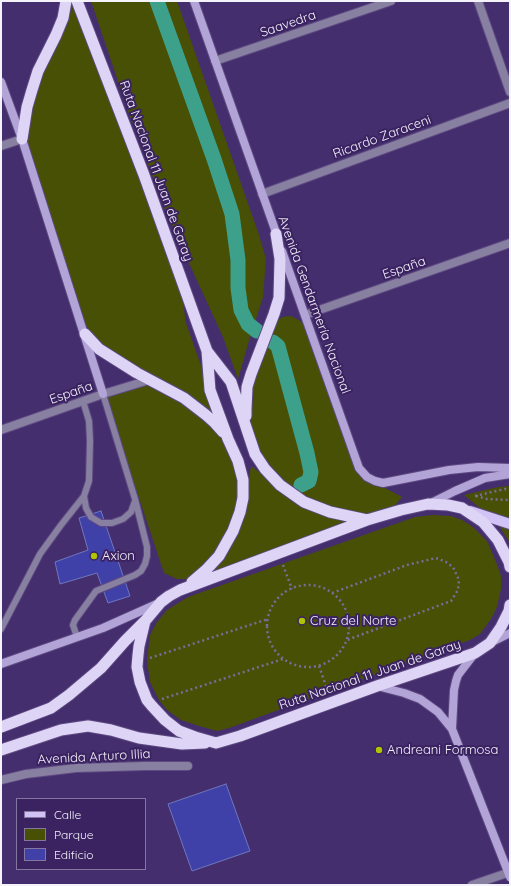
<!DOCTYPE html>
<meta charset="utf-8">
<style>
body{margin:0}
#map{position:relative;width:511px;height:886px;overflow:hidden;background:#452e6e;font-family:Quicksand,sans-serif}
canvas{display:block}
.frame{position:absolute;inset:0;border:2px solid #f4f2fa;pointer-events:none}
.legend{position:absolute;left:16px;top:798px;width:130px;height:72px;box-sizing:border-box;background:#3b2362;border:1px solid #85769f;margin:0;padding:5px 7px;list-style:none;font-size:12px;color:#f4f2fa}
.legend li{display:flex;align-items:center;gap:8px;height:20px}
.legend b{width:20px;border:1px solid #85769f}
</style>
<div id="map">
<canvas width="511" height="886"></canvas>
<div class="frame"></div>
<ul class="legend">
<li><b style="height:5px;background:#d1c3f6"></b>Calle</li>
<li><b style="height:11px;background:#475004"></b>Parque</li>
<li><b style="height:11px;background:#4041a8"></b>Edificio</li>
</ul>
</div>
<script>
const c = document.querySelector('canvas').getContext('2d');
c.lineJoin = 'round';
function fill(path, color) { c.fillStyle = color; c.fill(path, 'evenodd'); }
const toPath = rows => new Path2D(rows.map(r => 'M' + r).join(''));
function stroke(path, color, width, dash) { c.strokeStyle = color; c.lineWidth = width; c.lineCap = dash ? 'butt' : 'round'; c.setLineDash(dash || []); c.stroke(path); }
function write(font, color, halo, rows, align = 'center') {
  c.font = font + ' Quicksand,sans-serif'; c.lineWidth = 4; c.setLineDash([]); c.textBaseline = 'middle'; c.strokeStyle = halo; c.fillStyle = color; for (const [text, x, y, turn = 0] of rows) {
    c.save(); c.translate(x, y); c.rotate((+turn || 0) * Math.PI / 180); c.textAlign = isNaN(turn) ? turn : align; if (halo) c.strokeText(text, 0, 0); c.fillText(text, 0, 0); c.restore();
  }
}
fill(toPath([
 [67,1,75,1,179,277,186,323,220,420,104,350,86,332,24,139,28,108],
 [91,1,177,1,259,235,266,259,263,297,248,344,238,379,223,337,194,274,166,212,128,111],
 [291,316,302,322,357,472,367,482,383,487,402,497,392,509,366,517,334,509,304,498,283,483,258,453,250,429,249,409,250,388,272,326,282,317],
 [150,381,184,400,224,437,236,461,241,498,218,554,193,579,177,579,164,573,105,396],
 [251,466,277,485,362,521,201,579,245,498],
 [510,486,510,543,496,521,464,495,498,487],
 [433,515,451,516,462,520,473,527,487,541,496,562,501,576,501,589,497,607,491,619,480,634,470,640,229,728,217,731,199,726,181,720,167,710,159,700,150,682,147,660,150,635,157,622,167,610,188,597,415,517]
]), '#475004');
stroke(toPath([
 [157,1,214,159,232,214,238,260,238,288,241,310,248,324,257,331],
 [273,342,278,346,307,453,311,472,309,481,301,485]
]), '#3da08b', 15);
const building = toPath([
 [101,511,130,596,108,603,97,573,60,584,55,562,88,550,79,518,101,511],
 [226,784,250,851,192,871,168,804,226,784]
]);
fill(building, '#4041a8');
stroke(building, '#6f77bd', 1);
const service = toPath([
 [84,496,86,508,91,517,101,523,112,523,123,519,131,512,135,501],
 [1,629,40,554,61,525,84,496,89,481,90,441,89,421,83,401],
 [77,637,73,625,75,620,96,591,135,575,141,571,145,564,147,556,147,547,135,499,103,394]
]);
const minor = toPath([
 [478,1,510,92],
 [215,61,391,1],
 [1,146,22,139],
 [262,194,510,103],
 [305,315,510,243],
 [1,430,103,394,149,380],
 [1,780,26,774,76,768,145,766,188,766],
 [472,885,510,872]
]);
const secondary = toPath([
 [194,1,278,238],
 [1,82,22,139,103,394],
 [282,251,359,468,367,477,375,481,383,483,449,470,478,467,510,468],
 [431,503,455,491,485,478,510,474],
 [492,642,510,633],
 [1,664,103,628,159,603],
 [377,686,404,693,420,699,438,712,452,729,510,877],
 [452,729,454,690,456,681,458,675,475,653]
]);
const primary = toPath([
 [470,511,510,524]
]);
const trunk = toPath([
 [77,1,144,175,207,351,210,390,228,439,238,461,243,480,243,498,240,512,233,531,219,556,206,570,192,582],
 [22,139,27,107,32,90,38,71,56,35,63,18,66,1],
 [85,334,99,349,137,373,184,398,206,415,215,423,223,432],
 [207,351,231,382,255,454,265,469,280,485,304,502,330,512,367,520],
 [246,416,246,409,247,387,251,374,274,314,279,298,280,259,276,234],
 [510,567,509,562,498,540,483,522,462,508,448,505,428,504,401,510,367,520,180,590,169,596,161,602,145,621,139,646,138,655,137,667,140,682,147,700,152,706,165,720,179,731,195,737,216,743,240,736,377,686,475,653,490,643,501,627,509,611,510,605],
 [1,727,51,708,69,695,101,668,125,641,145,621],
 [1,750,61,730,88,726,111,730,139,738,182,744,205,743]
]);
stroke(service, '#5e4982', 8);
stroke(minor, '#5e4982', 10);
stroke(secondary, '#5e4982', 10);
stroke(primary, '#5e4982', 12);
stroke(trunk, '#5e4982', 13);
stroke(toPath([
 [475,496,505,489,510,490],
 [476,496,487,499,510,500],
 [283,565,292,589],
 '267 626a41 41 0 1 1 82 0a41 41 0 1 1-82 0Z',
 [332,593,407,565,436,558,446,562,453,567,459,580,458,590,451,601,347,640],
 [150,658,268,619],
 [319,666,328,692],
 [162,699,283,659]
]), '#7c6b9a', 2.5, [2, 3]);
stroke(service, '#8880a0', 6);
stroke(minor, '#8880a0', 8);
stroke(secondary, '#b2a4d6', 8);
stroke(primary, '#d1c3f6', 10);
stroke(trunk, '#ddd4f6', 11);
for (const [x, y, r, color] of [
 [94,556,4,"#b0c501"],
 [302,621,4,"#b0c501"],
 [379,750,4,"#b0c501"]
]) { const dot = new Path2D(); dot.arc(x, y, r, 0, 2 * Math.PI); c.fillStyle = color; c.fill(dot); stroke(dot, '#3b2362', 1.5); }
write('13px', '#f4f2fa', '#3b2362', [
 ["Saavedra",288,24,-19],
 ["Ricardo Zaraceni",382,137,-20],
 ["Ruta Nacional 11 Juan de Garay",156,171,70],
 ["España",404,268,-19],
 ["Avenida Gendarmería Nacional",314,305,70],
 ["España",71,393,-19],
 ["Ruta Nacional 11 Juan de Garay",370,675,-19],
 ["Avenida Arturo Illia",94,757,-3]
]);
write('13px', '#f4f2fa', '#3b2362', [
 ["Axion",102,556],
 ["Cruz del Norte",310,621],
 ["Andreani Formosa",387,750]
], 'left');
</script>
